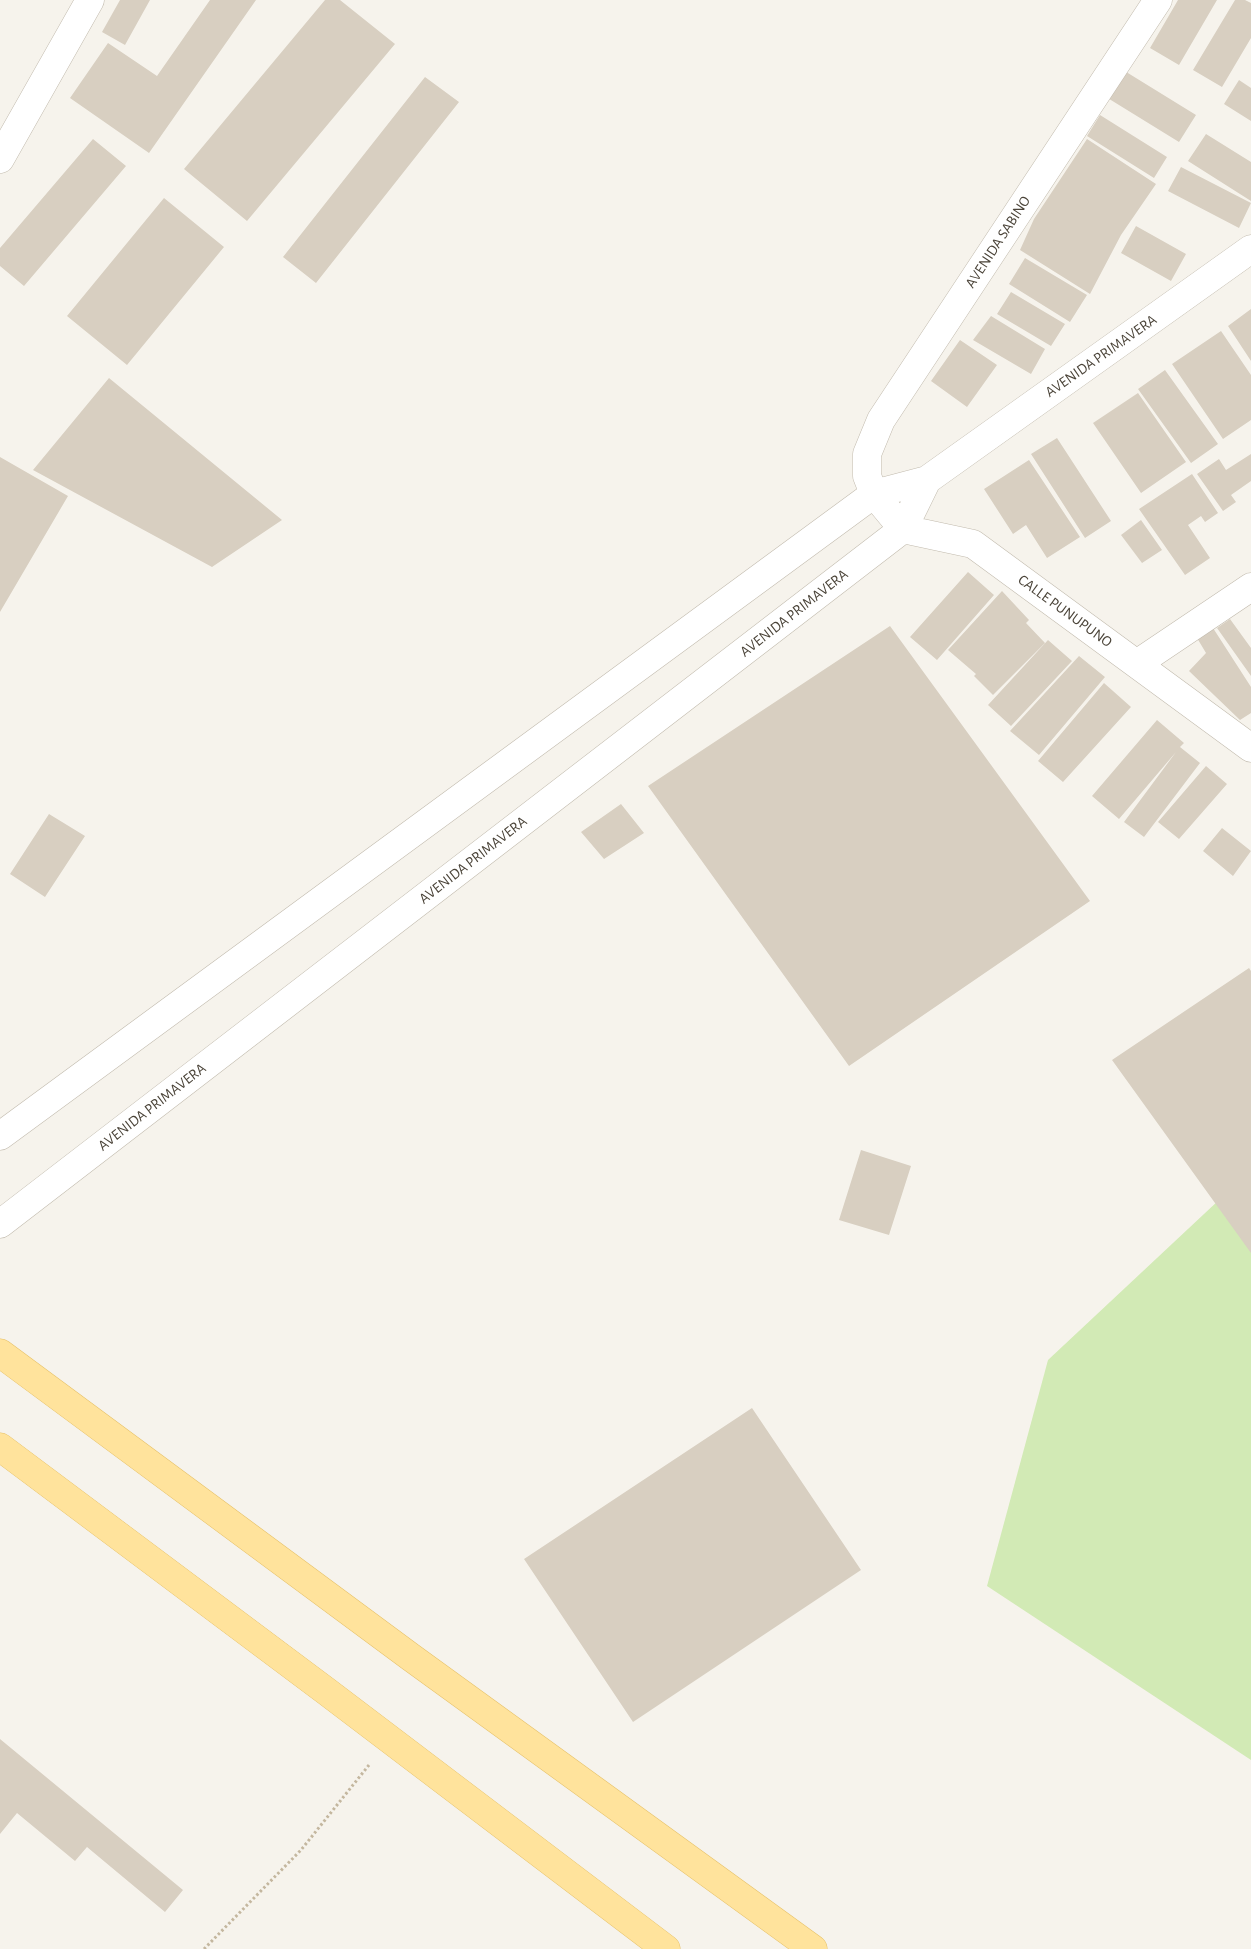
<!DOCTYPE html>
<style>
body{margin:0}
canvas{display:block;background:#f6f3ec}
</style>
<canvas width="1251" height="1949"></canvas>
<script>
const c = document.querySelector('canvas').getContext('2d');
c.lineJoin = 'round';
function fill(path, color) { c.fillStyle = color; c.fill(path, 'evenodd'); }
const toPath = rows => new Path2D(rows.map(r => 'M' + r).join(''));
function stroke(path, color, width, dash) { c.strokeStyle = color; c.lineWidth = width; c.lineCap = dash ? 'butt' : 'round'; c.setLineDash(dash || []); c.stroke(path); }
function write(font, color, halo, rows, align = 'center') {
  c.font = font + ' "Alegreya Sans",sans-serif'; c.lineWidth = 4; c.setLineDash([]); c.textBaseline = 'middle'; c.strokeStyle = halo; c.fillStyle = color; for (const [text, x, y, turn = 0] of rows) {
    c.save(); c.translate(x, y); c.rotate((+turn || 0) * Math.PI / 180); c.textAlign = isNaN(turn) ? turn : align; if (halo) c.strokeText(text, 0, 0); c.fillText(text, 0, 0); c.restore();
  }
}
fill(toPath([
 [1251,1170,1251,1760,987,1586,1048,1360]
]), '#d2eab5');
fill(toPath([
 [120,0,150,0,125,45,102,32],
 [210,0,256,0,149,153,70,98,108,43,157,76],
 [325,0,340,0,395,44,247,221,184,169],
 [1178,0,1217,0,1179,65,1150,48],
 [1235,0,1245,0,1251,3,1251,38,1222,87,1193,70],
 [1123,70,1196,115,1179,142,1106,97],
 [425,77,459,102,316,283,283,257],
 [1239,80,1251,88,1251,121,1224,104],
 [1100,115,1167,157,1154,178,1087,136],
 [1206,134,1251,162,1251,201,1188,161],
 [93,139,126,166,24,286,0,266,0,248],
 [1087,139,1156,184,1121,235,1090,294,1020,250,1034,219],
 [1181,167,1251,203,1239,228,1168,191],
 [164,198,224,247,127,365,67,316],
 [1136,226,1186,254,1171,281,1121,253],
 [1025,258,1087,295,1070,322,1009,284],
 [1011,292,1065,324,1051,346,997,314],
 [1251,309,1251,361,1228,326],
 [991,316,1045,349,1031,374,973,340],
 [1221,331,1251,375,1251,420,1223,439,1172,364],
 [960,340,997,365,967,407,931,381],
 [1165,370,1218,444,1191,463,1138,389],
 [109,378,282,520,212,567,33,470],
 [1138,393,1186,462,1141,493,1093,423],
 [1057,438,1111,521,1085,538,1031,454],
 [1251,454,1251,481,1231,495,1236,502,1223,511,1197,474,1219,459,1226,470],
 [0,457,68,496,0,612],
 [1029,460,1080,537,1047,558,1026,525,1013,534,984,489],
 [1192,474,1218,513,1205,522,1201,516,1188,525,1210,558,1185,575,1139,509],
 [1141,520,1162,550,1142,563,1121,535],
 [968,572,994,595,937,660,910,637],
 [1002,591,1029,620,1026,623,1045,643,993,695,974,676,976,674,948,650],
 [1230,619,1251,648,1251,676,1217,628],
 [890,626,1090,901,849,1066,648,786],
 [1213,628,1251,687,1251,713,1240,720,1189,671,1206,653,1197,638],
 [1048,640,1072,661,1011,726,988,705],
 [1079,656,1105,677,1039,755,1010,731],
 [1104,683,1131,707,1063,782,1038,761],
 [1157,720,1184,743,1180,747,1200,763,1144,837,1124,822,1176,752,1119,819,1092,796],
 [1206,766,1227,784,1179,839,1158,822],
 [621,804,644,833,604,859,581,832],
 [49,814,85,836,45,897,10,874],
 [1222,828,1251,851,1233,876,1203,851],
 [1249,968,1251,971,1251,1253,1112,1060],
 [861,1150,911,1166,889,1235,839,1220],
 [752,1408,861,1570,633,1722,524,1559],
 [0,1739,183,1890,165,1912,87,1847,75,1861,17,1813,0,1834]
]), '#d8cfc1');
const street = toPath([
 [1158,0,881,420,867,454,867,476,874,494,903,529,973,544,1251,748],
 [0,159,90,0],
 [1138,663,1251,587],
 [0,1136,874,494,927,480,1251,249],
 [0,1224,903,529,927,480]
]);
const primary = toPath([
 [0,1353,412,1658,813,1949],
 [0,1447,326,1691,666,1949]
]);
stroke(street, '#c2bbae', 29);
stroke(primary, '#e6c16a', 29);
stroke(toPath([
 [204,1949,301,1850,369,1765]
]), '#c4b79f', 3, [2.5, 2.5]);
stroke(street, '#fff', 28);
stroke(primary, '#ffe39c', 28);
write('15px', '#4b4439', '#fff', [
 ["AVENIDA SABINO",998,242,-57],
 ["AVENIDA PRIMAVERA",1101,356,-35],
 ["CALLE PUNUPUNO",1065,611,36],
 ["AVENIDA PRIMAVERA",794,613,-38],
 ["AVENIDA PRIMAVERA",473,860,-38],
 ["AVENIDA PRIMAVERA",152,1107,-38]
]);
</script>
